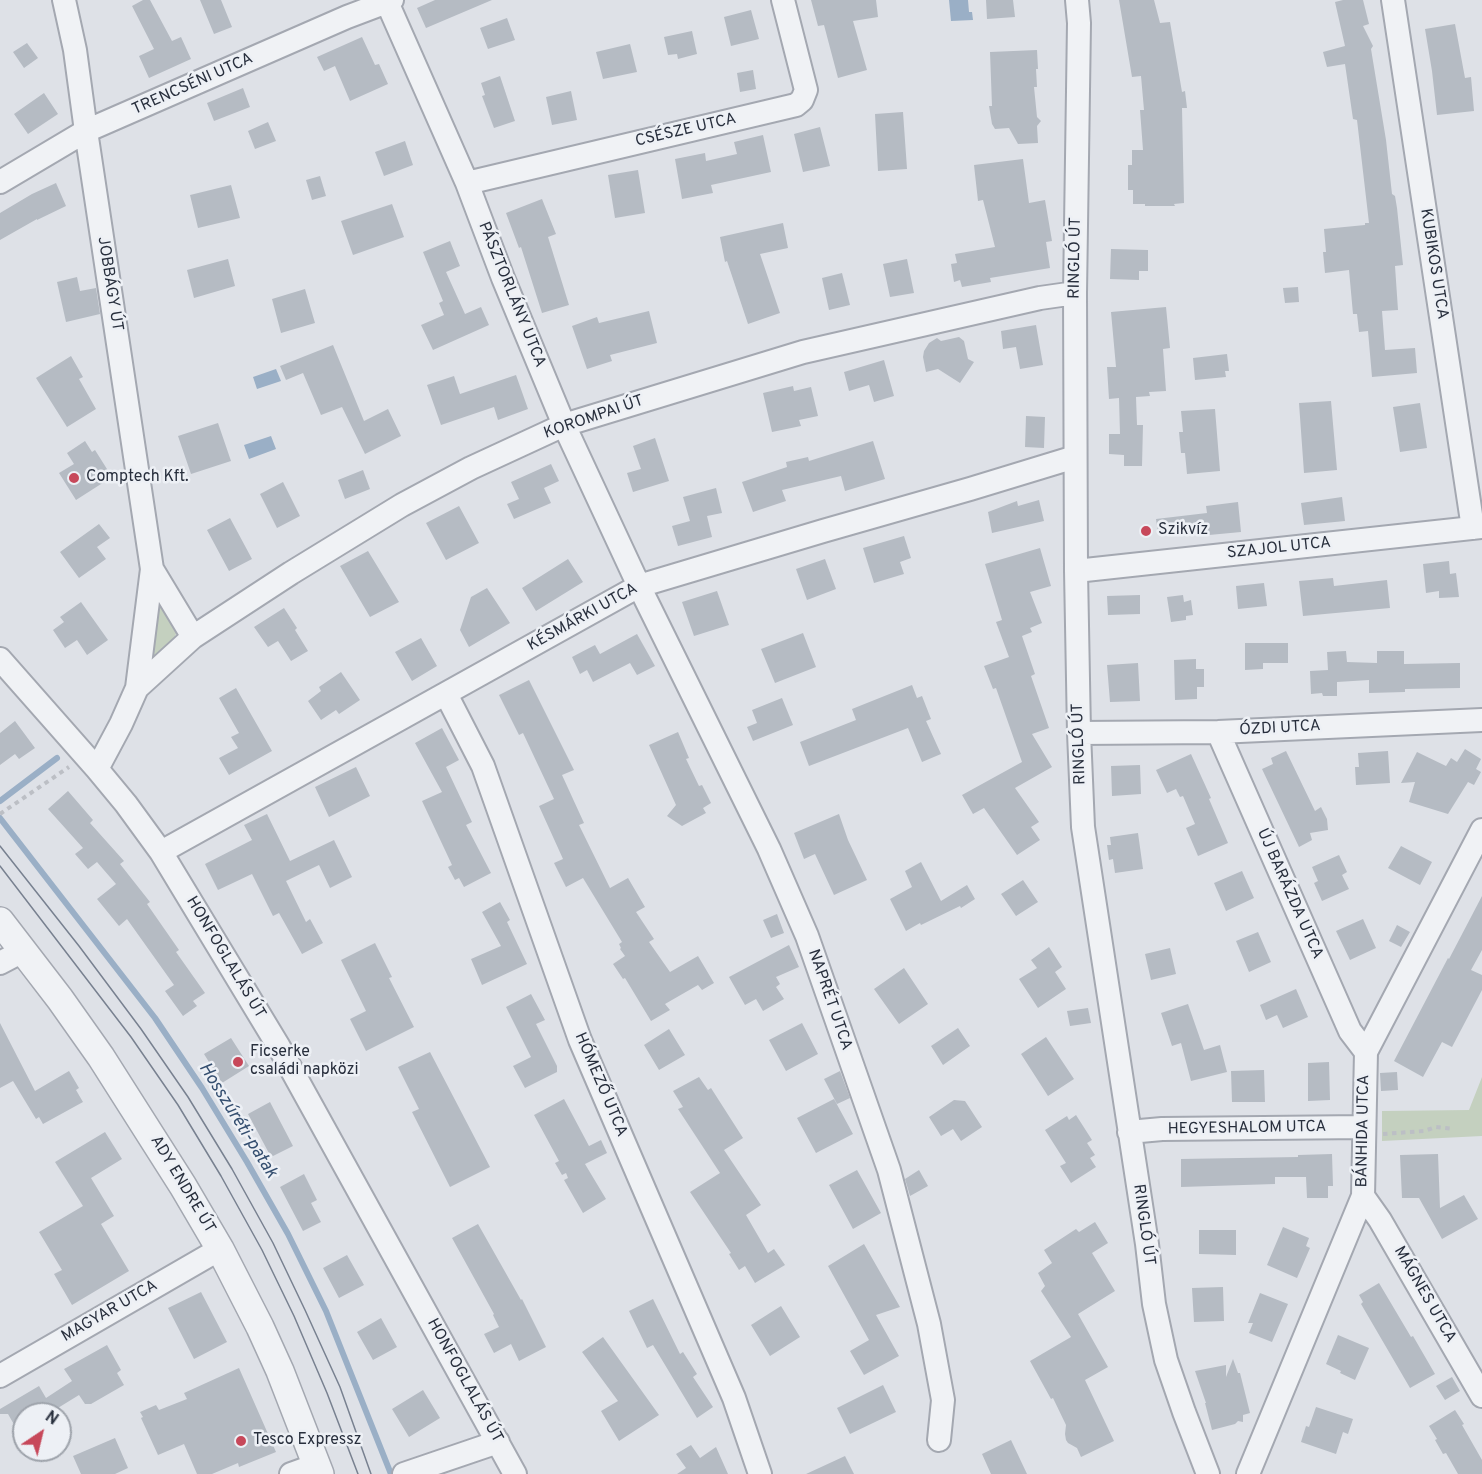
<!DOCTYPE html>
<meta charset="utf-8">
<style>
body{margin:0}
#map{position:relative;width:1482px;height:1474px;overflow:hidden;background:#dee1e7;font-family:Overpass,sans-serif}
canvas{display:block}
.north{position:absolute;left:12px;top:1402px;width:60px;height:60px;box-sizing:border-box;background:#edf0f5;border:2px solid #9ea3ab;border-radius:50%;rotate:35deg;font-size:16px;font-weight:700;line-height:24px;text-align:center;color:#282f3d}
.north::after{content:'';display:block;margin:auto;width:21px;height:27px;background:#c7485a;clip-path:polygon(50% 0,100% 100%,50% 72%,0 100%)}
</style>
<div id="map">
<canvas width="1482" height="1474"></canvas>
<div class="north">N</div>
</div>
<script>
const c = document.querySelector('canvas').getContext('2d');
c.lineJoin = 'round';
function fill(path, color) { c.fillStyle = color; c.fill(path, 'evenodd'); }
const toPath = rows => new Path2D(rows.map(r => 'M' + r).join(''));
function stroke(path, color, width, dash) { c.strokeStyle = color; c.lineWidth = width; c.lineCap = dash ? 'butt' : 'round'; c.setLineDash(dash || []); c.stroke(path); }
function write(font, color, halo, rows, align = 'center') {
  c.font = font + ' Overpass,sans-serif'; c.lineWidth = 5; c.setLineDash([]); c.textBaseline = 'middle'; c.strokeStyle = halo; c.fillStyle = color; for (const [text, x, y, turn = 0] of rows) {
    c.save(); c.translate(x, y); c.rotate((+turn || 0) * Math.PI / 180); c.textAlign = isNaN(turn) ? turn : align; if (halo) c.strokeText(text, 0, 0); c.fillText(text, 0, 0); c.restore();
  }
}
fill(toPath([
 [161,599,175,626,176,634,172,643,153,663,146,658,154,600],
 [1482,1077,1482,1136,1382,1141,1382,1111,1469,1110]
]), '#c4d0bf');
fill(toPath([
 [949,0,968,0,969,12,972,12,973,20,951,21],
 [276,369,281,381,257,389,253,377],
 [271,436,276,449,249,459,244,445]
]), '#9aafc6');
stroke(toPath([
 [0,801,57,758],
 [0,818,155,1018,202,1088,247,1162,288,1234,326,1311,391,1474]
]), '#9aafc6', 6);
fill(toPath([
 [143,0,150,0,172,41,181,37,191,59,149,78,139,56,154,49,132,6],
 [200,0,221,0,232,27,214,34],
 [435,0,492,0,426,28,417,8],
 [811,0,876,0,878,17,853,21,867,70,838,78,824,25,818,26],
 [986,0,1013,0,1015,17,987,19],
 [1119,0,1154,0,1160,23,1170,22,1182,92,1185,91,1187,108,1182,108,1184,203,1174,204,1175,206,1145,206,1145,204,1133,204,1133,190,1128,190,1128,165,1132,165,1132,150,1143,150,1140,110,1144,110,1141,76,1132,77],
 [1343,0,1363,0,1369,24,1363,26,1373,46,1371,49,1386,140,1392,194,1395,196,1397,208,1403,265,1395,266,1398,310,1382,311,1385,350,1415,348,1417,373,1372,377,1368,331,1359,332,1357,314,1353,314,1349,270,1325,273,1323,252,1326,252,1324,229,1365,225,1365,223,1369,223,1357,120,1353,119,1345,64,1327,67,1323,52,1345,46,1335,2],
 [751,10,759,39,731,46,724,17],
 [507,18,515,40,488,49,480,28],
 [1455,24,1465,78,1471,77,1474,111,1437,115,1432,71,1425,29],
 [692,31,697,54,678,59,677,54,668,55,664,37],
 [362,37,375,65,379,64,388,84,350,101,335,66,324,71,317,57],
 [27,43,38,58,24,68,13,52],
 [630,44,637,72,603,79,596,52],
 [1037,50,1038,69,1036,69,1037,87,1034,87,1037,117,1041,121,1037,126,1038,143,1018,144,1009,128,995,129,992,124,989,106,992,106,990,52],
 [753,70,756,89,740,92,737,73],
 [500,76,515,121,494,128,482,96,485,95,481,83],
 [243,88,250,107,214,121,207,103],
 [571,91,577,120,552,125,546,97],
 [44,93,58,114,28,134,14,114],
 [903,112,907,169,878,171,875,114],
 [268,122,276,141,255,149,248,131],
 [820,127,830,166,803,172,794,134],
 [763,135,771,172,711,185,713,193,682,199,675,159,705,153,706,161,737,154,734,142],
 [405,141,413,165,384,176,375,152],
 [1023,159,1029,203,1045,200,1052,241,1046,242,1050,268,990,278,991,282,962,287,960,280,954,282,951,264,957,263,955,254,995,247,983,200,978,201,974,165],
 [638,170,645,213,615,218,608,175],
 [320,176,326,196,312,200,306,180],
 [56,183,66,206,37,220,37,219,0,240,0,213,32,194],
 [231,185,240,218,198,228,190,195],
 [542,199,556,234,548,237,569,305,542,313,521,247,519,248,506,213],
 [392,204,404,237,353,255,341,221],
 [783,223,788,248,760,254,780,313,748,324,727,261,725,262,720,237],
 [450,241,460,266,446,272,465,314,481,307,489,325,433,350,421,325,444,315,439,303,443,301,423,252],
 [1111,249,1148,250,1148,271,1139,271,1139,280,1110,279],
 [228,259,235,286,194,298,187,270],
 [907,259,914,293,890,297,883,264],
 [842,273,850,305,829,310,822,278],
 [77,277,80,291,96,288,100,314,66,322,57,282],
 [1298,287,1299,302,1285,303,1283,288],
 [305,289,315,323,281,333,272,299],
 [1166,307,1170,348,1163,349,1166,391,1149,392,1150,396,1136,397,1137,425,1143,425,1142,466,1124,466,1124,455,1109,454,1109,434,1120,434,1119,398,1109,399,1107,367,1116,367,1111,312],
 [649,311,657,343,610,355,612,361,587,369,572,326,597,317,599,323],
 [1036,325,1043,365,1020,369,1016,347,1003,349,1001,331],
 [959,337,964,341,968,359,974,362,960,383,938,369,926,372,923,357,924,351,929,343,937,338,941,341],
 [333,345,364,421,388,409,401,436,365,454,342,407,321,415,303,373,286,380,280,366],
 [1227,354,1229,371,1225,371,1226,377,1195,380,1193,358],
 [71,356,83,377,79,379,96,409,67,427,36,378],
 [884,360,894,396,874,402,869,385,849,391,844,372],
 [516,375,528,409,498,420,494,407,441,425,427,385,454,376,460,394],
 [793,386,794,391,811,387,818,416,799,420,801,426,772,432,763,393],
 [1331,401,1337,470,1304,473,1299,403],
 [1420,403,1427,448,1400,452,1393,407],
 [1215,409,1220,471,1187,474,1185,453,1181,453,1179,432,1183,432,1181,411],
 [1026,416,1045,417,1044,448,1025,447],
 [218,423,231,461,191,474,178,436],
 [655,438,669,481,633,492,627,473,641,469,633,446],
 [85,441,92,452,95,450,112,477,76,500,59,473,74,464,67,453],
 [873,441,885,479,845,491,841,476,782,490,786,501,753,512,742,482,787,467,786,462,808,457,809,461],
 [551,464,559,481,544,488,551,503,514,519,507,504,519,499,511,482],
 [363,470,370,489,345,499,338,480],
 [283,482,300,516,277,528,260,494],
 [716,488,722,513,707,516,712,537,678,546,672,526,690,521,683,497],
 [1342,497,1345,521,1304,525,1301,503],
 [1039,500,1044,521,992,533,988,512,1017,501,1018,506],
 [1238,502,1241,532,1209,535,1209,532,1175,535,1175,532,1158,533,1156,519,1207,513,1206,506],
 [459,506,479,543,446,560,426,523],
 [230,518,252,559,229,571,207,530],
 [99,524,110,538,97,547,106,559,79,578,60,552],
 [904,536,911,558,900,562,904,574,874,583,863,548],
 [1040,548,1051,586,1030,592,1042,623,1030,628,1032,632,1022,636,1035,674,1031,676,1049,728,1032,734,1052,767,1015,788,1039,822,1031,827,1040,840,1017,855,984,808,973,814,962,795,1022,762,996,688,993,689,984,666,1009,657,996,622,1002,620,985,564],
 [368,551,399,602,370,617,340,566],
 [568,559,583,582,536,611,522,588],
 [825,559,836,589,807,600,796,569],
 [1449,561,1450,574,1456,573,1459,597,1439,598,1439,591,1426,593,1423,564],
 [1333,578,1334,586,1387,580,1390,608,1303,616,1299,581],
 [1264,583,1267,606,1238,609,1236,586],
 [487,588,510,623,469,647,460,630,471,597],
 [717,591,729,625,694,636,682,602],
 [1140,595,1140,614,1108,615,1107,596],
 [1183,595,1184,602,1191,600,1193,615,1186,616,1186,620,1171,622,1167,597],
 [81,602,108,640,87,655,77,640,65,648,53,630,64,622,60,617],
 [284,608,297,628,295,630,308,651,291,661,278,641,268,647,254,627],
 [803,633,816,667,775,683,761,649],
 [637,634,655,666,637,675,630,663,593,682,587,670,580,674,572,657,595,645,600,654],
 [421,638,437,666,412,681,395,652],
 [1245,643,1288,643,1288,663,1263,663,1263,669,1245,670],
 [1346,651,1347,662,1377,663,1377,651,1404,651,1404,664,1460,663,1460,688,1405,689,1405,692,1369,693,1369,680,1337,682,1337,696,1323,696,1322,693,1311,694,1310,671,1328,670,1327,652],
 [1196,659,1196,669,1204,669,1204,687,1197,687,1197,699,1175,700,1174,660],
 [1138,663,1140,701,1110,702,1107,665],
 [341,672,360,700,339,714,336,710,321,720,308,701,321,691,319,687],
 [529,680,574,770,562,775,584,823,579,825,610,888,628,878,645,907,636,912,654,939,649,942,670,972,698,956,714,983,702,990,698,985,665,1004,670,1010,651,1021,625,978,623,979,613,964,625,956,620,949,621,948,619,944,622,942,583,878,566,887,554,863,563,859,539,806,554,799,523,733,519,735,499,695],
 [912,685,917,698,922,696,931,719,926,721,941,754,922,762,908,728,809,766,800,742,856,720,852,709],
 [236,688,272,751,229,775,219,758,238,748,231,737,239,733,219,698],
 [782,698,793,725,753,741,747,727,757,723,752,710],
 [15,721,35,748,19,759,15,754,0,765,0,733],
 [442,728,459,760,446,767,472,822,466,825,491,873,464,887,459,878,455,880,448,867,452,865,422,801,442,792,415,743],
 [678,732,689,758,686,759,699,786,702,785,711,803,703,808,706,813,682,826,667,816,676,805,649,745],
 [1465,749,1481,759,1476,769,1481,772,1474,785,1468,782,1448,814,1409,802,1415,782,1401,783,1417,752,1446,766,1451,758,1457,762],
 [1286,751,1315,811,1321,807,1327,819,1328,830,1310,833,1312,840,1299,847,1262,769,1273,764,1271,758],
 [1388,751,1390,783,1356,785,1355,767,1359,767,1358,753],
 [1191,754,1211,798,1209,799,1228,843,1198,856,1186,828,1195,824,1183,796,1180,797,1176,789,1167,793,1156,770],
 [1140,765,1141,794,1112,796,1111,766],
 [356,767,370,796,329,817,315,787],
 [68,791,93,820,90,823,124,861,120,864,150,902,147,904,179,950,176,952,205,993,193,1001,197,1006,183,1016,165,991,174,985,127,919,119,926,97,899,116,884,97,862,88,869,75,854,83,848,48,809],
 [267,814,290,861,334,840,352,877,330,888,319,865,286,881,306,922,310,919,323,943,302,954,279,913,273,916,252,874,218,890,205,864,252,840,244,825],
 [839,814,848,840,867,880,834,895,815,854,804,859,794,833],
 [1138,833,1143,869,1115,873,1113,859,1109,860,1107,845,1111,845,1110,837],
 [1401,846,1432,862,1420,885,1388,868],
 [1339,855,1347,872,1342,875,1349,889,1322,901,1314,883,1318,881,1312,867],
 [921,862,941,901,967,885,975,899,961,908,960,906,921,925,920,923,906,931,890,899,912,887,905,871],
 [1242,871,1254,898,1226,911,1214,883],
 [1023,880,1038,902,1016,916,1001,894],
 [1482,896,1482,950,1471,970,1482,975,1482,990,1452,1047,1442,1042,1423,1077,1394,1061,1448,958,1449,959],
 [500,902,510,920,507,922,527,964,482,985,471,959,501,946,482,912],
 [777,914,784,933,771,938,763,920],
 [1363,919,1376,948,1350,960,1336,931],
 [1397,925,1410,932,1401,947,1389,941],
 [1258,932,1271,962,1249,972,1236,941],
 [375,943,392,977,389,978,414,1027,366,1051,350,1019,366,1011,341,960],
 [789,945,799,967,776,977,780,984,776,987,784,999,763,1011,756,999,745,1005,729,977],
 [1049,947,1062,967,1055,972,1066,989,1038,1008,1019,979,1037,968,1031,960],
 [1170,948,1176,974,1151,980,1145,954],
 [904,968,928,1004,899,1024,874,989],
 [1296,989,1308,1017,1283,1028,1277,1015,1266,1020,1260,1005],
 [531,994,545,1020,536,1024,557,1066,557,1072,525,1088,513,1066,531,1057,506,1007],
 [1188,1004,1204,1050,1220,1045,1227,1072,1191,1081,1181,1043,1172,1046,1161,1013],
 [1088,1008,1091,1023,1070,1026,1067,1011],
 [0,1023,35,1091,69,1071,79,1088,76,1090,83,1102,43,1124,39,1117,36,1119,13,1081,0,1088],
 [802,1023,818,1054,786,1071,769,1040],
 [958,1028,970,1046,943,1065,931,1046],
 [669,1029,685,1055,659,1070,644,1045],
 [1046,1037,1074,1079,1048,1096,1021,1054],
 [231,1038,249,1066,222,1083,204,1054],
 [430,1052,490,1167,450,1187,412,1112,419,1109,398,1067],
 [1329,1062,1330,1100,1308,1101,1308,1063],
 [1264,1070,1265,1102,1232,1102,1231,1071],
 [840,1071,850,1098,837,1104,824,1079],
 [1397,1072,1398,1090,1381,1091,1380,1073],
 [699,1077,708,1090,711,1088,743,1138,724,1150,761,1205,746,1215,768,1253,774,1249,785,1265,755,1283,745,1266,739,1270,729,1254,731,1253,690,1192,720,1173,678,1109,683,1107,673,1091],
 [564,1099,589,1146,601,1140,607,1153,585,1164,606,1199,583,1213,564,1180,568,1178,566,1173,562,1175,555,1163,559,1161,534,1115],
 [834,1099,853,1134,816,1153,797,1118],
 [954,1100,965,1101,982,1127,961,1141,953,1129,941,1136,929,1117],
 [270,1102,293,1146,271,1157,248,1114],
 [1076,1115,1092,1140,1087,1143,1095,1155,1090,1158,1096,1167,1071,1183,1060,1166,1066,1163,1045,1130,1067,1116,1069,1120],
 [105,1132,122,1159,91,1178,114,1216,101,1224,129,1271,72,1305,54,1274,62,1270,39,1232,83,1206,55,1162],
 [1332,1154,1333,1186,1328,1186,1328,1198,1307,1198,1306,1177,1275,1177,1275,1184,1181,1187,1181,1159,1298,1157,1298,1155],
 [1438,1154,1440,1208,1464,1195,1478,1219,1442,1239,1419,1198,1402,1198,1400,1155],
 [857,1170,881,1213,853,1229,829,1185],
 [919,1170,928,1186,910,1196,905,1179],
 [304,1174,317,1200,311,1203,321,1222,303,1231,280,1187],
 [1095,1222,1108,1243,1092,1253,1115,1291,1078,1314,1108,1367,1085,1380,1114,1441,1081,1457,1077,1448,1068,1443,1066,1440,1065,1434,1066,1425,1053,1398,1051,1399,1030,1361,1071,1337,1041,1291,1045,1286,1038,1273,1052,1263,1044,1250,1076,1229,1079,1232],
 [478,1224,521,1300,522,1299,546,1347,519,1361,511,1344,494,1353,484,1334,499,1327,493,1315,494,1314,452,1238],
 [1283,1227,1309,1238,1306,1246,1310,1248,1297,1278,1267,1265],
 [1199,1230,1236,1230,1236,1255,1199,1254],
 [864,1244,900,1307,876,1315,899,1356,864,1375,850,1351,869,1340,828,1266],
 [347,1255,364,1285,339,1298,323,1268],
 [1379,1283,1411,1337,1413,1336,1435,1374,1410,1388,1361,1304,1363,1302,1359,1295],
 [1223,1287,1224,1321,1194,1322,1192,1288],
 [201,1292,227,1342,194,1359,168,1308],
 [1260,1293,1288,1304,1272,1342,1249,1333,1253,1323,1248,1323],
 [653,1299,680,1354,683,1352,697,1374,693,1377,713,1407,697,1418,653,1345,647,1348,629,1311],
 [781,1306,800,1337,770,1356,751,1325],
 [381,1318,397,1347,373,1360,357,1332],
 [1338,1335,1369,1348,1355,1380,1340,1373,1341,1371,1326,1364],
 [603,1337,659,1415,619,1441,601,1411,618,1401,582,1352],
 [107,1345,121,1370,117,1373,124,1385,91,1404,85,1404,79,1395,53,1411,55,1414,24,1414,24,1442,8,1414,0,1414,0,1409,39,1386,46,1398,72,1381,64,1369],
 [1233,1359,1238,1373,1240,1373,1250,1413,1243,1415,1243,1422,1238,1421,1235,1424,1212,1430,1205,1403,1206,1403,1195,1371,1226,1365,1226,1377],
 [239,1368,276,1452,239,1467,238,1463,212,1474,197,1474,184,1444,158,1455,141,1418,143,1417,140,1412,156,1405,159,1410,187,1399,184,1393],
 [1452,1377,1460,1391,1445,1400,1436,1386],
 [883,1385,896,1412,850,1434,837,1408],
 [423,1390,440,1418,409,1437,392,1409],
 [1316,1407,1353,1419,1348,1434,1343,1432,1336,1454,1301,1442,1306,1426,1309,1427],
 [1455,1410,1464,1424,1462,1425,1482,1460,1482,1474,1458,1474,1446,1453,1443,1454,1435,1440,1437,1439,1429,1426],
 [115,1438,128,1468,115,1474,81,1474,73,1456],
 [1011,1440,1027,1474,991,1474,982,1454],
 [691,1445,700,1458,716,1447,728,1474,677,1474,686,1468,676,1454],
 [845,1456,854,1474,806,1474]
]), '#b5bbc3');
const minor = toPath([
 [64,0,75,50,86,131,152,569,137,688,121,724,97,769],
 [1077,0,1079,23,1075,293,1076,571,1079,733,1083,827,1147,1244,1154,1304,1166,1360,1184,1412,1208,1474],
 [1393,0,1473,528],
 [387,2,467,183,503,278,564,425,639,586,769,849,807,936,889,1170,929,1324,943,1400,939,1440],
 [0,182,86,131,347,17,392,0],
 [467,183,796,105,802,100,806,90,783,0],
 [152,569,193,637],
 [1076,571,1482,527],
 [0,659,97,769,126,804,161,852,279,1047,515,1474],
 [137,688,193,637,291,573,402,505,471,468,564,425,803,352,1040,298,1075,293],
 [446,694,483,766,580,1040,734,1398,760,1474],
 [1218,732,1350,1031,1366,1052],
 [1079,733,1218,732,1482,720],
 [161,852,639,586,823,531,970,489,1075,457],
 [0,963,23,951],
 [1129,1132,1162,1129,1364,1127],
 [1363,1196,1380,1220,1482,1396],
 [0,1376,220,1249],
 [291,1474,316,1465],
 [404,1474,498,1442],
 [1248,1474,1363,1196,1366,1052,1482,830]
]);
const tertiary = toPath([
 [0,921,60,999,101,1057,183,1186,220,1249,260,1327,280,1371,320,1474]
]);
stroke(minor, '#a4a8b1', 26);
stroke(tertiary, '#a4a8b1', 30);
stroke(toPath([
 [0,814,69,767],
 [1383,1134,1424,1131,1436,1127,1453,1129]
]), '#bcbfc5', 4, [4.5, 4.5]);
stroke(minor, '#f0f2f5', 22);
stroke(tertiary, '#f0f2f5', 27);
stroke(toPath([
 [0,846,79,946,141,1029,188,1097,232,1169,273,1243,305,1310,340,1387,371,1474],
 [0,866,131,1037,178,1105,221,1176,262,1250,294,1316,327,1393,358,1474]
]), '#788190', 1.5);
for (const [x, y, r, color] of [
 [74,478,6,"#c7485a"],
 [1146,531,6,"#c7485a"],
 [238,1062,6,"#c7485a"],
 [241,1441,6,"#c7485a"]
]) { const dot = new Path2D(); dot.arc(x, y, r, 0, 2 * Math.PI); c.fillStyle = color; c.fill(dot); stroke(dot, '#edf0f5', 2); }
write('16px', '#282f3d', '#edf0f5', [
 ["TRENCSÉNI UTCA",193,85,-24],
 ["CSÉSZE UTCA",686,131,-13],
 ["RINGLÓ ÚT",1076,258,-89],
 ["KUBIKOS UTCA",1433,264,81],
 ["JOBBÁGY ÚT",109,284,81],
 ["PÁSZTORLÁNY UTCA",511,295,68],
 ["KOROMPAI ÚT",594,418,-19],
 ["SZAJOL UTCA",1279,549,-6],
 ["KÉSMÁRKI UTCA",583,618,-29],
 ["ÓZDI UTCA",1280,729,-3],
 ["RINGLÓ ÚT",1080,744,-92],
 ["ÚJ BARÁZDA UTCA",1289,894,66],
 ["HONFOGLALÁS ÚT",225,958,59],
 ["NAPRÉT UTCA",829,1000,71],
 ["HÓMEZŐ UTCA",600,1085,67],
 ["HEGYESHALOM UTCA",1247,1129,-1],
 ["BÁNHIDA UTCA",1364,1131,-89],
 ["ADY ENDRE ÚT",182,1185,59],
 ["RINGLÓ ÚT",1143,1225,82],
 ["MÁGNES UTCA",1424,1295,60],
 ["MAGYAR UTCA",110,1312,-30],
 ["HONFOGLALÁS ÚT",464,1381,61]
]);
write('16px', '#282f3d', '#edf0f5', [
 ["Comptech Kft.",86,478],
 ["Szikvíz",1158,531],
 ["Ficserke",250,1053],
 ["családi napközi",250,1071],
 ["Tesco Expressz",253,1441]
], 'left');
write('italic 18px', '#344e6f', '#edf0f5', [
 ["Hosszúréti-patak",237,1121,58]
]);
</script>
